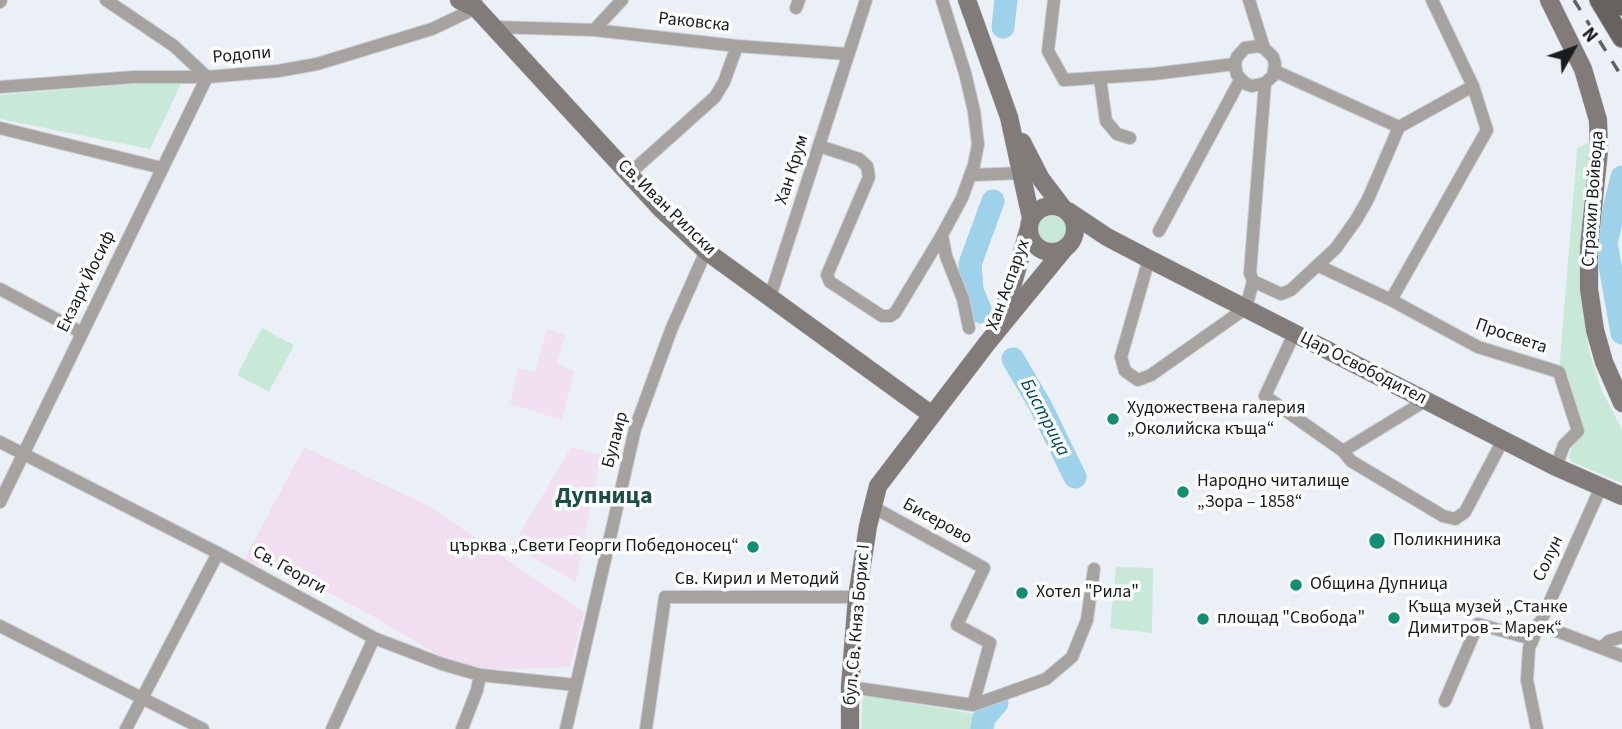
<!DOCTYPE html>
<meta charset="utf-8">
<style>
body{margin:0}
#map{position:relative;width:1622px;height:729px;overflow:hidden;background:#ebf0f6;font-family:"Source Sans 3",sans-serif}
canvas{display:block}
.north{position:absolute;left:1538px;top:14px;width:70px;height:70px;-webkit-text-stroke:5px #fcfdfe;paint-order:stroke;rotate:50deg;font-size:19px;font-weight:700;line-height:28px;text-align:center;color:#1a1c1e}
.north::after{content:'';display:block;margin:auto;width:24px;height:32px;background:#1a1c1e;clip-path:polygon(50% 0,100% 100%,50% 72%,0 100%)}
</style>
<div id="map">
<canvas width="1622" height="729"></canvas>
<div class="north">N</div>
</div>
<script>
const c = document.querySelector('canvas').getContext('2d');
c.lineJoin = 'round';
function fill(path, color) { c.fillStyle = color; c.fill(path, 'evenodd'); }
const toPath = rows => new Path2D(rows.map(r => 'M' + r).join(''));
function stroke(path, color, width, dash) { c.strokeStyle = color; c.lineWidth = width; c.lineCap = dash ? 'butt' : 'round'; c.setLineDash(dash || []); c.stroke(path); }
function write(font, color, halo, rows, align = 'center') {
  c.font = font + ' "Source Sans 3",sans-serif'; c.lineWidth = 7; c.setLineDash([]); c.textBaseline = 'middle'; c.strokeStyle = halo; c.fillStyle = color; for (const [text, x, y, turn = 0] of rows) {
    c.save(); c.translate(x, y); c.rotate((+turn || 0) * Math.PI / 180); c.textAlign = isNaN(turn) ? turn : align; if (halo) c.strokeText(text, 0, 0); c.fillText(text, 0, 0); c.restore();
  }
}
fill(toPath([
 [547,329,565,335,557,364,574,371,562,420,510,404,518,368,535,372],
 [571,447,601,455,576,582,512,546]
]), '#f0e0f2');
fill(toPath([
 [304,447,427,505,584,612,570,667,485,670,443,658,376,618,284,569,243,562]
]), '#f1dff1');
fill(toPath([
 [183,80,150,149,0,119,0,95],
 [1590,142,1580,246,1582,304,1589,351,1602,391,1622,429,1622,483,1572,462,1569,457,1578,431,1559,372,1577,151,1577,148],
 '1037 229a15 15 0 1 1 30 0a15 15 0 1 1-30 0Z',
 [262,328,294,345,269,392,237,375],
 [1116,567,1153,568,1152,633,1110,628],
 [863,695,981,715,978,729,861,729]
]), '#c8e9d8');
stroke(toPath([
 [1003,27,1006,0],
 [1622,177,1606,243,1622,333],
 [981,312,972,290,970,264,993,201],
 [1013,359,1040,405,1075,477],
 [982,729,984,718,997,703]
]), '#9ed2eb', 23);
const street = toPath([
 [1054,0,1048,51,1064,80,1153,74,1235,64],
 [1249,0,1264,48,1273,57,1275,64,1273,76,1265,83,1252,86,1246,84,1237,75,1235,64,1237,57,1245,48,1258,46,1264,48],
 [0,2,1,0],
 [796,8,799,0],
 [495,27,594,30,737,46,847,54],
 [594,30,622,0],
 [1275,71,1399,127],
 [1100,78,1106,121,1117,134,1130,138],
 [0,87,134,77,207,77,278,71,317,64,432,29,476,8,477,4],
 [0,128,162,168],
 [819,146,859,159,867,166,869,177,827,275,830,282,882,316,890,316,895,313,942,235,962,198,974,165,978,144,974,111,965,73,942,0],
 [629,174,715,97,724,82,737,46],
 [972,175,1023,173],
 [1159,231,1240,80],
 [942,235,946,256,963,299,969,328],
 [1149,259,1121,357,1125,371,1138,380,1151,375,1246,308,1253,281],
 [1319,266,1391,300,1478,347,1559,372,1578,431,1564,445,1556,467],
 [1253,281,1281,294,1291,290,1336,248,1356,220,1368,199,1399,127,1473,86],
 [1253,281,1250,273,1265,83],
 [0,289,82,333],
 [770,297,866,0],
 [1391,300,1487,130,1473,86,1432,0],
 [1294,334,1265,396,1343,451,1351,461,1443,516,1455,519,1465,512,1503,440],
 [0,442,218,553,374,638,442,664,480,675,576,685],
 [1343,451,1425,401],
 [0,502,207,77,174,46,106,0],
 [873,507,984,568,957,625,990,643,973,705],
 [1538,624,1622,656],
 [0,626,203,729],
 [1601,648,1609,641,1622,637],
 [850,687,973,705,1046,679,1072,657,1087,620,1094,569],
 [1445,701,1478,624,1532,639],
 [126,729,218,553],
 [332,729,374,638],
 [462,729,477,690,480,675],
 [566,729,635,429,671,330,706,251],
 [646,729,665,597,857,597],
 [1537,729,1527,680,1529,648,1601,487]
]);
const secondary = toPath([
 [459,0,476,8,661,209,706,251,932,415],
 [967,0,1009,117,1031,218],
 [1549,0,1583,69,1598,120,1599,150,1589,247,1589,289,1595,330,1604,362,1622,403],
 [1022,142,1041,179,1063,208],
 '1029 229a23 23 0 1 1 46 0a23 23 0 1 1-46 0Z',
 [1068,211,1107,237,1149,259,1556,467,1622,496],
 [998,321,1011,290,1029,228],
 [850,729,850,687,857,597,868,526,878,486,988,342,1065,248]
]);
const primary = toPath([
 [1599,0,1622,38],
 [1619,0,1622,6]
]);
stroke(street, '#caced3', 14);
stroke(secondary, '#caced3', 19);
stroke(primary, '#caced3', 21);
stroke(street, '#a5a2a0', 12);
stroke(secondary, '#817c7a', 18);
stroke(primary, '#67625f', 19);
stroke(toPath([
 [1574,0,1622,77]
]), '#5f6265', 3.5, [12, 12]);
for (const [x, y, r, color] of [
 [1113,419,7,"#148e72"],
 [1183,492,7,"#148e72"],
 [1377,541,9,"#148e72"],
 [753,547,7,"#148e72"],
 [1296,585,7,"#148e72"],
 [1022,593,7,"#148e72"],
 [1394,618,7,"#148e72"],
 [1203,619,7,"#148e72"]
]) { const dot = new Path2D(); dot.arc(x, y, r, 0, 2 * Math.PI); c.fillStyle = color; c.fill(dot); stroke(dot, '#fcfdfe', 2.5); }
write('18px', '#1a1c1e', '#fcfdfe', [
 ["Раковска",694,23,6],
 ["Родопи",242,56,-5],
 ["Хан Крум",793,170,-72],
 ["Страхил Войвода",1594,199,-86],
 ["Св. Иван Рилски",666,208,44],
 ["Екзарх Йосиф",87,282,-64],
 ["Хан Аспарух",1009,285,-70],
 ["Просвета",1511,337,19],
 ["Цар Освободител",1363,369,27],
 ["Булаир",616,440,-75],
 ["Бисерово",937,522,29],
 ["Солун",1549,559,-65],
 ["Св. Георги",289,571,29],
 ["Св. Кирил и Методий",757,580],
 ["бул. Св. Княз Борис I",858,625,-85]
]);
write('18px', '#1a1c1e', '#fcfdfe', [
 ["Художествена галерия",1127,409],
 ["„Околийска къща“",1127,430],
 ["Народно читалище",1197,482],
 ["„Зора – 1858“",1197,503],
 ["Поликниника",1393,541],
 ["църква „Свети Георги Победоносец“",739,547,"right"],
 ["Община Дупница",1310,585],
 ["Хотел \"Рила\"",1036,593],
 ["Къща музей „Станке",1408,608],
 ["Димитров – Марек“",1408,629],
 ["площад \"Свобода\"",1217,619]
], 'left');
write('italic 19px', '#004961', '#fcfdfe', [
 ["Бистрица",1044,418,62]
]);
write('bold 24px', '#1c4f41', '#fcfdfe', [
 ["Дупница",604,498]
]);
</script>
